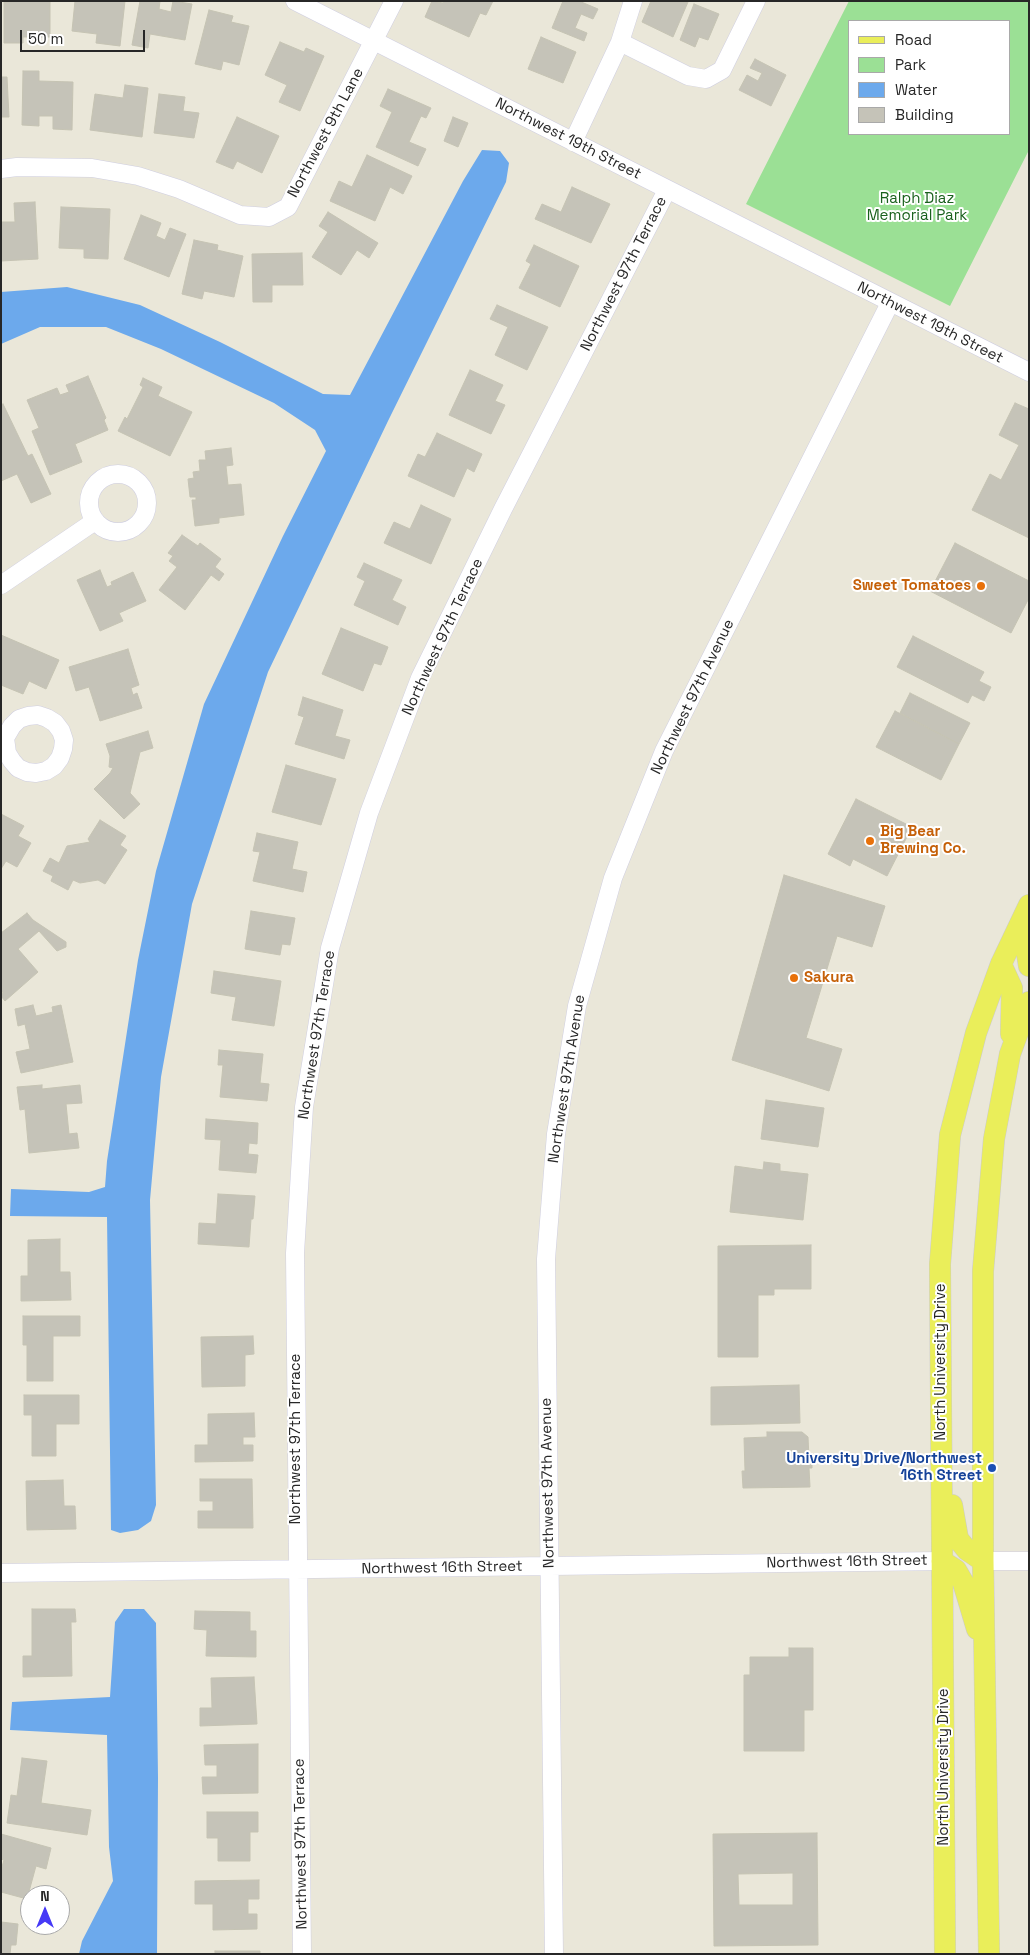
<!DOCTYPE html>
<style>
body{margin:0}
#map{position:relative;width:1030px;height:1955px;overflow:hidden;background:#eae7d9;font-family:"Space Grotesk",sans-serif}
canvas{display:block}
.frame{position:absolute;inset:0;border:2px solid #272727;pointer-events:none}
.legend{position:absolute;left:848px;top:20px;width:162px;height:115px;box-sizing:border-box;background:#fff;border:1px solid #a9a9a9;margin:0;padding:6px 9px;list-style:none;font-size:15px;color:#272727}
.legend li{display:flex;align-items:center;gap:10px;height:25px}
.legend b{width:25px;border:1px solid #a9a9a9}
.north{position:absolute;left:20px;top:1885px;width:50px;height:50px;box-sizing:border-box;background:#fff;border:1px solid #a9a9a9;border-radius:50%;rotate:0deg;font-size:14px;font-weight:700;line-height:20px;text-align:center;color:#272727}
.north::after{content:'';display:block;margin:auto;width:18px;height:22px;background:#4639f6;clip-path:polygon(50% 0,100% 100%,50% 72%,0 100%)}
.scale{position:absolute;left:20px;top:30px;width:125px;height:22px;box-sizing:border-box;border:2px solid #272727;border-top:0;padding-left:6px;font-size:15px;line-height:18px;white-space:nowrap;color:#272727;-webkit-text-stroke:4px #fff;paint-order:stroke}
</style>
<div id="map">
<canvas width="1030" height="1955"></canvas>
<div class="frame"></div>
<ul class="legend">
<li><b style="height:6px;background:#eaee5a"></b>Road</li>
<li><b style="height:14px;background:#9be095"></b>Park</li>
<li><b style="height:14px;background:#6ca9ec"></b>Water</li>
<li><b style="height:14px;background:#c5c3b8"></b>Building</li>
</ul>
<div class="north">N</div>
<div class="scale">50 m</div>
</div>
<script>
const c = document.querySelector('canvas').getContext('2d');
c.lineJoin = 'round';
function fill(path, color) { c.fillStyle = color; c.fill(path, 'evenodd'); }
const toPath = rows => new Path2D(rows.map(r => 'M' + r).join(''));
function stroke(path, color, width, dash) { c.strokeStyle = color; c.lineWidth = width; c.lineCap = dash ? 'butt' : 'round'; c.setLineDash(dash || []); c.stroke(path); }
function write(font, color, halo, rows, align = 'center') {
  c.font = font + ' "Space Grotesk",sans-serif'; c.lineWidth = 4; c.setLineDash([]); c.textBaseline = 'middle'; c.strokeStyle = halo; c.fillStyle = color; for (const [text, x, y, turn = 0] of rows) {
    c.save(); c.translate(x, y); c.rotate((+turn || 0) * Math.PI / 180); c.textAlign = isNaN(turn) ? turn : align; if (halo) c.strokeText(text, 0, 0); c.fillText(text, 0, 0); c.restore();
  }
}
fill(toPath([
 [849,1,1029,1,1029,150,950,306,746,204],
 [849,21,1009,21,1009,134,849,134]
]), '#9be095');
fill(toPath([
 [482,150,500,151,509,163,506,182,388,421,268,672,192,904,161,1077,150,1200,156,1505,151,1521,138,1530,120,1533,111,1530,107,1217,10,1216,11,1189,89,1192,105,1187,107,1161,138,960,156,871,204,704,283,536,326,451,315,430,274,403,161,349,106,327,40,327,1,344,1,292,67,287,140,305,220,342,323,394,350,395,463,181],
 [124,1609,144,1609,156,1623,158,1778,157,1954,79,1954,82,1941,113,1881,109,1847,107,1735,10,1730,12,1702,110,1697,115,1622]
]), '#6ca9ec');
const building = toPath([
 [30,1,50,1,50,37,23,37,23,43,4,43,4,2,30,1],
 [75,1,125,1,120,46,96,43,97,34,72,31,75,1],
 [140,1,160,1,159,9,171,12,173,1,192,4,185,40,150,34,148,48,132,45,140,1],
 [432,1,443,3,444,1,493,1,486,15,480,13,469,37,425,17,432,1],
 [563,1,579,1,598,9,593,19,581,14,575,28,587,33,584,41,552,28,563,1],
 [651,1,688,2,673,37,642,22,651,1],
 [694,4,719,14,708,40,699,37,695,47,680,40,694,4],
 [209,10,233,16,231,22,249,26,239,65,223,61,221,70,195,64,209,10],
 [541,37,576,52,563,83,528,69,541,37],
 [280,42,304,52,306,48,324,56,300,111,279,102,287,85,265,75,280,42],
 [755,59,786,75,771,106,739,90,747,75,758,81,762,73,750,68,755,59],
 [23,71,39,71,39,81,73,82,72,130,53,129,53,116,39,116,39,126,22,125,23,71],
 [1,77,7,77,9,117,1,117,1,77],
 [125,85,148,88,142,137,90,130,95,94,123,98,125,85],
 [388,89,431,108,426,118,421,116,409,142,426,149,418,166,376,147,392,112,380,106,388,89],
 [159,94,185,97,183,111,199,113,194,138,154,133,159,94],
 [237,117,279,136,262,173,237,161,233,169,216,162,237,117],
 [453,117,468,123,458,147,444,141,453,117],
 [367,155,412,176,403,194,390,187,375,221,330,201,339,181,352,187,367,155],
 [572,187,610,204,591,243,535,219,542,204,561,212,572,187],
 [35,202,38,259,1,261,1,222,15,222,14,203,35,202],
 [61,207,110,209,108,259,84,258,84,249,59,248,61,207],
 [328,212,378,243,369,258,357,250,341,275,312,257,328,232,319,226,328,212],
 [141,215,161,223,156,236,165,240,170,228,186,234,169,277,124,259,141,215],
 [194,240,218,245,217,250,243,256,234,297,204,291,202,299,182,294,194,240],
 [534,245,579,266,560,307,519,288,531,264,526,261,534,245],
 [302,253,303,285,272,285,272,302,253,302,252,254,302,253],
 [497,305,548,327,527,370,495,355,508,327,490,319,497,305],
 [470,370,503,385,495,401,505,405,491,434,449,415,470,370],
 [88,376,106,418,104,420,108,430,75,444,82,462,50,475,32,431,39,428,27,400,57,388,60,395,69,392,66,385,88,376],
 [143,378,162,387,158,396,192,412,170,456,118,431,125,417,127,419,143,387,140,385,143,378],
 [1015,403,1029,409,1029,538,972,510,990,474,1001,480,1019,445,999,435,1015,403],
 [3,404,28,456,32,454,51,494,31,503,17,474,1,481,1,405,3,404],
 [437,433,482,454,474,472,467,468,454,497,408,476,418,454,425,457,437,433],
 [231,448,233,465,226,466,228,485,241,484,244,515,219,518,219,523,195,526,192,500,196,500,196,497,190,497,188,479,194,478,193,472,200,471,199,460,206,460,205,451,231,448],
 [421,505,451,519,431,564,384,543,394,522,410,529,421,505],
 [182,535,198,546,200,543,221,559,215,567,224,574,219,581,211,575,185,610,159,590,177,567,169,561,173,556,168,553,182,535],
 [955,543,1029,581,1029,598,1011,633,930,591,955,543],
 [364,563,402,580,392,600,406,607,398,625,354,605,365,581,357,577,364,563],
 [100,570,107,587,112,585,111,582,133,572,146,601,119,613,123,621,100,631,77,580,100,570],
 [341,628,388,647,381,665,374,663,363,691,322,674,341,628],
 [1,635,59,660,46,689,29,681,23,694,1,685,1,635],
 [913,636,984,672,979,681,991,687,984,701,972,695,968,703,897,667,913,636],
 [128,649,139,685,131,688,133,695,137,693,142,708,100,721,89,687,76,691,69,667,128,649],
 [910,693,970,723,959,744,900,713,910,693],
 [303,697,343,710,335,736,350,740,344,759,295,744,304,717,298,715,303,697],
 [895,711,959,744,941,780,876,747,895,711],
 [148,731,153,748,140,752,130,793,140,804,124,819,94,789,110,773,113,768,109,767,110,756,106,744,148,731],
 [286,765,336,779,321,825,272,812,286,765],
 [856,799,912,827,887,876,853,859,850,866,828,854,856,799],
 [1,814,24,826,18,836,31,843,17,867,6,861,1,869,1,814],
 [100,820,126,836,120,845,127,850,105,884,98,880,80,883,73,880,68,890,51,881,53,876,43,871,50,858,59,863,67,846,90,842,88,839,100,820],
 [257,833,298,842,292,869,307,872,303,892,253,881,260,852,253,851,257,833],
 [784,875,885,906,872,947,837,936,806,1038,842,1049,829,1091,732,1060,784,875],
 [251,911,295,918,290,945,282,944,280,955,245,949,251,911],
 [27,913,33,920,66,942,66,947,57,951,39,931,18,949,38,972,5,1001,1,996,3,992,1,990,1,933,27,913],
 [214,971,281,981,274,1026,232,1020,236,997,211,993,214,971],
 [33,1005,36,1016,53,1012,52,1007,61,1005,73,1062,21,1073,16,1052,30,1049,25,1024,18,1026,15,1009,33,1005],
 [219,1050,263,1054,260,1083,269,1084,267,1101,220,1097,223,1065,218,1065,219,1050],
 [42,1085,42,1089,80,1085,82,1103,66,1104,69,1134,77,1133,79,1148,29,1153,25,1109,20,1110,17,1087,42,1085],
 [766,1100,824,1108,818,1147,761,1139,766,1100],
 [206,1119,258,1123,257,1144,249,1143,248,1154,258,1155,256,1173,219,1170,221,1140,205,1139,206,1119],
 [764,1162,780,1164,780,1171,808,1174,803,1220,730,1212,735,1166,763,1170,764,1162],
 [218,1194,255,1196,253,1219,251,1219,249,1247,198,1244,199,1223,216,1224,218,1194],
 [60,1239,60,1272,70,1272,71,1300,21,1301,21,1276,28,1276,28,1240,60,1239],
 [811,1245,811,1289,774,1289,774,1295,758,1295,758,1357,718,1357,718,1246,811,1245],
 [23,1316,80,1316,80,1336,53,1336,53,1381,27,1381,27,1345,23,1345,23,1316],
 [253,1336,254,1354,245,1355,245,1386,202,1387,201,1337,253,1336],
 [799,1385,800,1423,711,1425,711,1387,799,1385],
 [24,1395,79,1395,79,1424,56,1424,56,1456,32,1456,32,1415,24,1415,24,1395],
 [254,1413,255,1437,243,1437,243,1445,253,1445,253,1461,195,1462,195,1445,208,1445,208,1414,254,1413],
 [767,1432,802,1432,808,1437,809,1458,812,1458,812,1468,809,1468,810,1487,743,1488,742,1471,745,1471,744,1438,767,1437,767,1432],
 [200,1479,252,1479,253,1528,198,1528,198,1511,213,1511,213,1501,200,1501,200,1479],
 [63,1480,64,1506,75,1506,76,1529,27,1530,26,1481,63,1480],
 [32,1609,75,1609,76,1622,71,1622,72,1676,23,1677,23,1656,32,1656,32,1609],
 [195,1611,250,1612,250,1631,256,1631,256,1657,206,1656,207,1630,194,1629,195,1611],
 [789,1648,813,1648,813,1710,804,1710,804,1751,744,1751,744,1675,750,1675,750,1657,789,1657,789,1648],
 [254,1677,257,1724,200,1726,200,1708,212,1708,211,1678,254,1677],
 [258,1744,258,1793,203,1794,202,1777,217,1777,217,1765,205,1765,204,1745,258,1744],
 [22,1758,47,1761,41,1803,91,1810,87,1835,7,1823,11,1795,17,1796,22,1758],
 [207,1812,258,1812,258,1832,250,1832,250,1861,218,1861,218,1838,207,1838,207,1812],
 [817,1833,818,1945,714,1946,713,1834,817,1833],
 [793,1873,793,1905,739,1905,738,1874,793,1873],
 [1,1834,51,1848,46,1869,36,1866,27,1899,1,1892,1,1870,4,1860,1,1859,1,1834],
 [259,1880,259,1899,248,1899,248,1914,257,1914,257,1929,213,1930,213,1904,195,1904,195,1881,259,1880],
 [1,1922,18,1924,16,1945,11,1945,10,1954,1,1954,1,1922],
 [215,1951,260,1951,260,1954,215,1954,215,1951]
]);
fill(building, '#c5c3b8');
stroke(building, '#c5c3b3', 1);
const minor = toPath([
 [295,1,1029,372],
 [620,42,688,76,706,79,722,70,756,1],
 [573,142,620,42,633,1],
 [1,169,17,167,92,168,138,176,179,189,240,215,269,217,288,207,394,1],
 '89 503a29 29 0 1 1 58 0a29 29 0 1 1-58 0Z',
 [1,585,95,521],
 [38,715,47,718,55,723,61,731,64,740,63,749,60,758,54,766,46,771,36,773,27,772,18,768,12,761,7,753,5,738,12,726,19,719,28,716,38,715],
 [983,1561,1029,1561],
 [1,1573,942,1561],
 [302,1954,295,1253,304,1107,330,948,369,813,420,678,503,509,667,190],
 [554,1954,546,1259,556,1134,577,1006,613,878,664,751,890,303]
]);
const major = toPath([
 [1029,934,1026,946,1029,966],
 [1001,964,1012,988,1011,1034],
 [952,1505,958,1539,967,1550,983,1561],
 [942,1561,956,1570,963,1582,977,1629],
 [945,1954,940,1264,950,1135,976,1033,1001,964,1029,905],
 [989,1954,983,1561,983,1271,994,1139,1010,1054,1029,1002]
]);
stroke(minor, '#cfcee0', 19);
stroke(major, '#cbcbcb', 22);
stroke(minor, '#fff', 18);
stroke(major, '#eaee5a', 21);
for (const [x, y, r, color] of [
 [981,586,5,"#e8710a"],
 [870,841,5,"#e8710a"],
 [794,978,5,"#e8710a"],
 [992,1468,5,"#1a4fb4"]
]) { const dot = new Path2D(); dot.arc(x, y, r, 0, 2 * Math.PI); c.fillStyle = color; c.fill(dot); stroke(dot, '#fff', 2); }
write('15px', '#272727', '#fff', [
 ["Northwest 9th Lane",326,133,-62],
 ["Northwest 19th Street",568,139,27],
 ["Northwest 97th Terrace",624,274,-63],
 ["Northwest 19th Street",930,323,27],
 ["Northwest 97th Terrace",443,637,-65],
 ["Northwest 97th Avenue",693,697,-64],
 ["Northwest 97th Terrace",317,1035,-81],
 ["Northwest 97th Avenue",567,1079,-81],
 ["North University Drive",941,1362,-90],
 ["Northwest 97th Terrace",296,1439,-90],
 ["Northwest 97th Avenue",548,1483,-91],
 ["Northwest 16th Street",847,1562,-1],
 ["Northwest 16th Street",442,1568,-1],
 ["North University Drive",944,1767,-90],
 ["Northwest 97th Terrace",301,1844,-91]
]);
write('15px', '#1a611d', '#fff', [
 ["Ralph Diaz",917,199],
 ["Memorial Park",917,216]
]);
write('bold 15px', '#c56008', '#fff', [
 ["Sweet Tomatoes",971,586,"right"],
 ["Big Bear",880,832],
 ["Brewing Co.",880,849],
 ["Sakura",804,978]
], 'left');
write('bold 15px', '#164399', '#fff', [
 ["University Drive/Northwest",982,1459],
 ["16th Street",982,1476]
], 'right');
</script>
